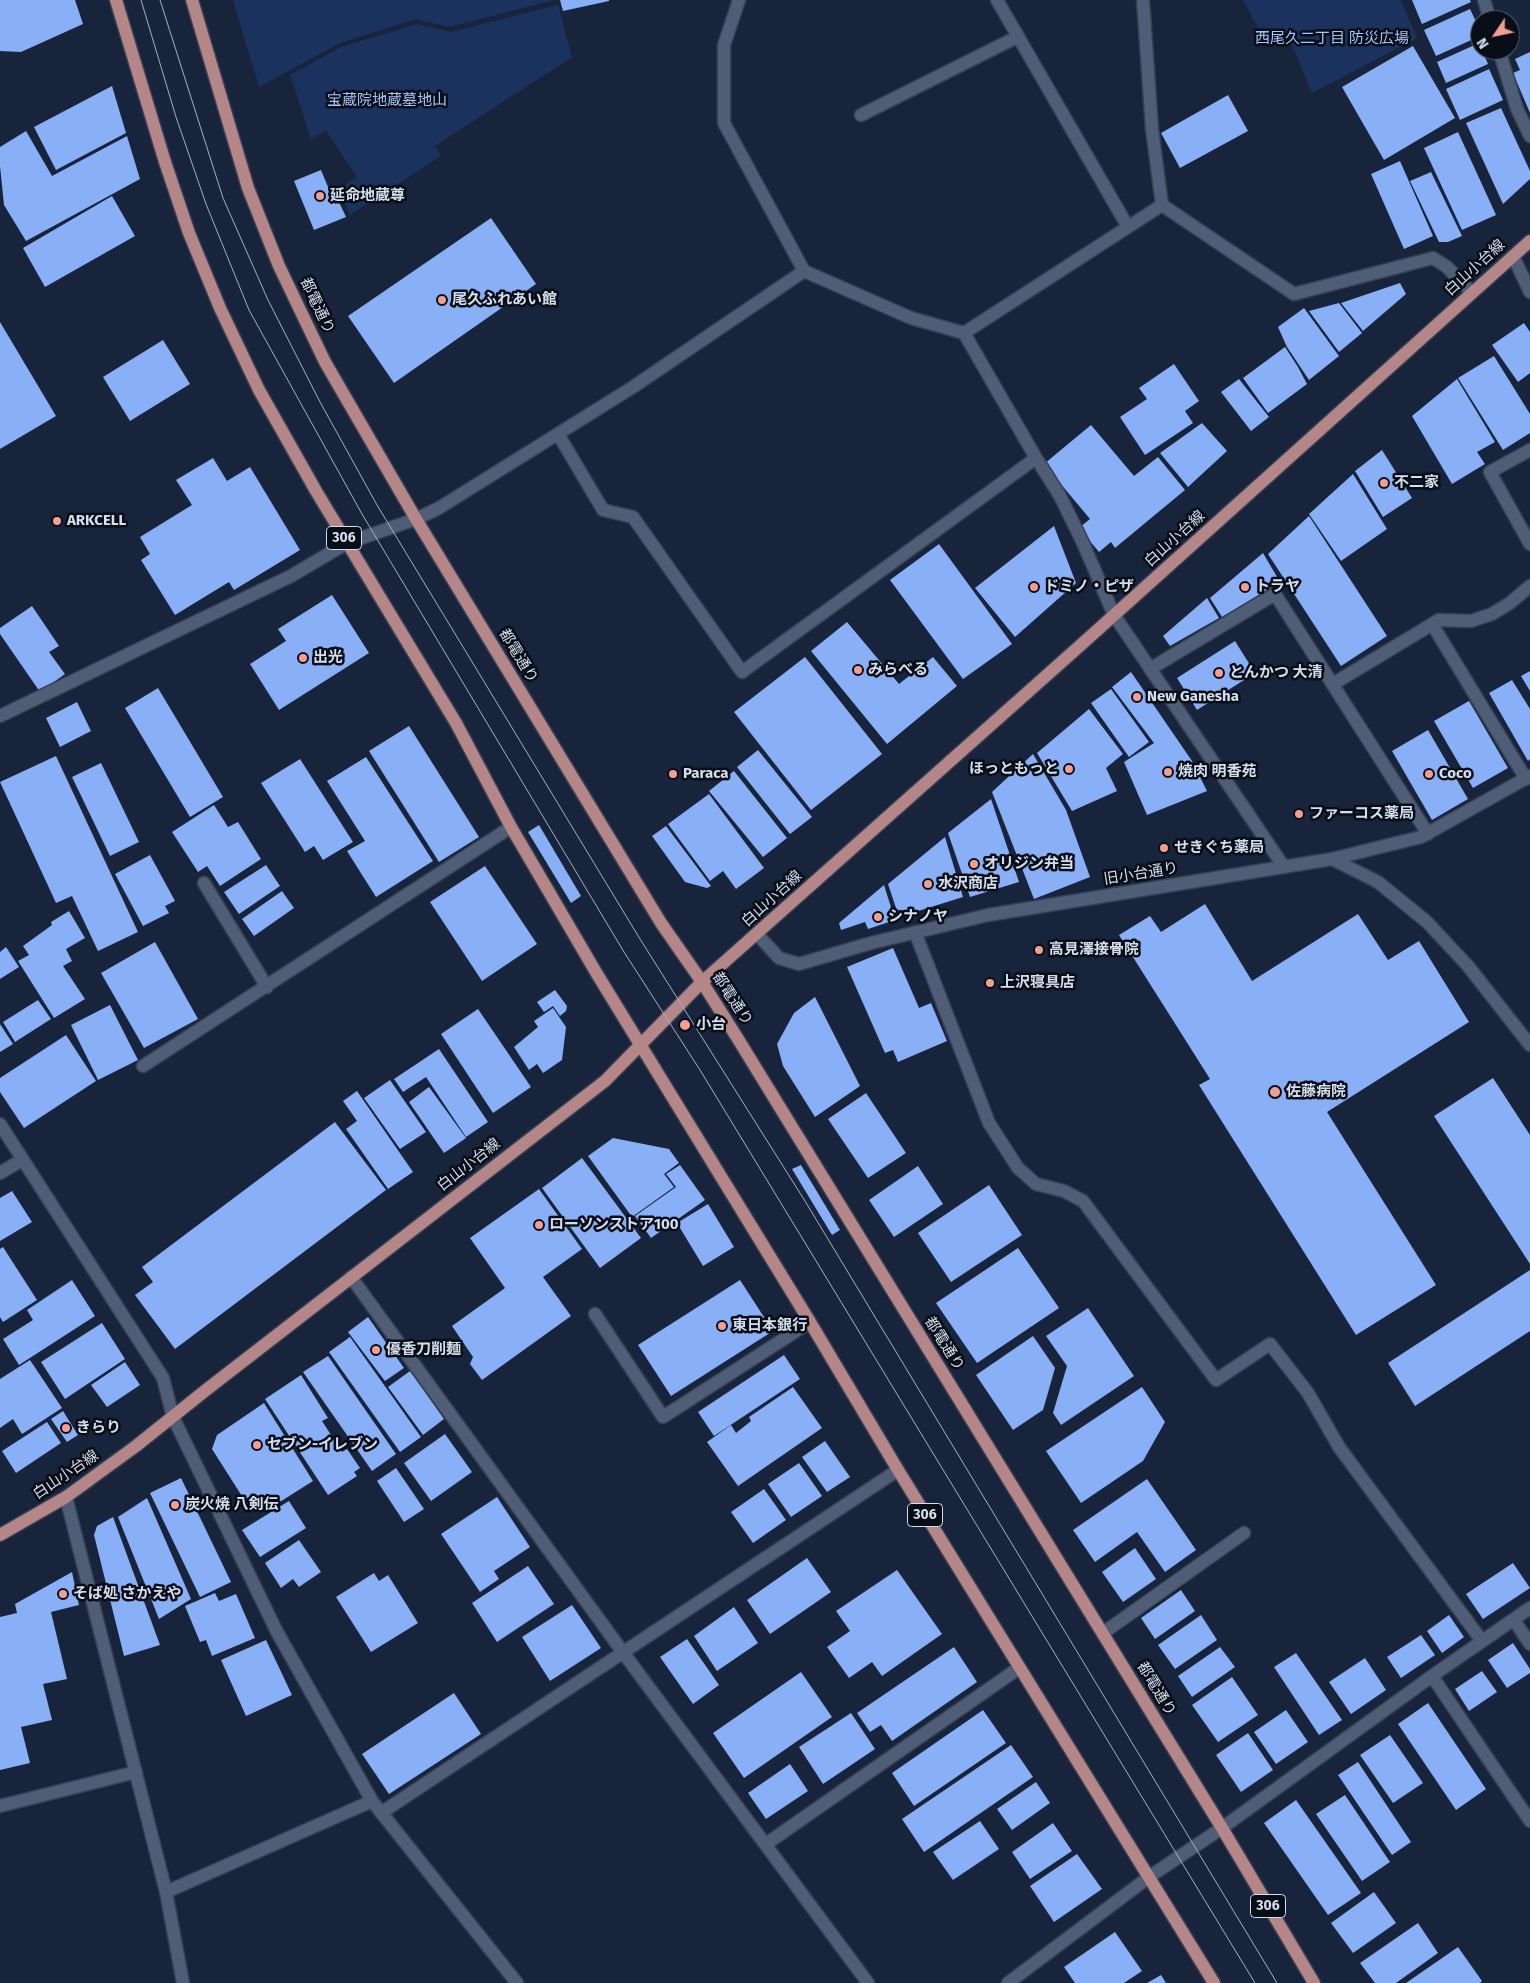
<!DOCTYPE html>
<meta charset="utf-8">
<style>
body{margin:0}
#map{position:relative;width:1530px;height:1983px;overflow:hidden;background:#18243b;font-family:"Fira Sans",sans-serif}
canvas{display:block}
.north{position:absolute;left:1470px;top:10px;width:50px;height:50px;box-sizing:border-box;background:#080e18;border:1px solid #5a616d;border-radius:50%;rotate:236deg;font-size:14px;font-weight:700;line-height:20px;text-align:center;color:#d5deed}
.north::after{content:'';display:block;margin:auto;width:18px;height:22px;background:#f59d8e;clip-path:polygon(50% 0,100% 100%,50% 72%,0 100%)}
</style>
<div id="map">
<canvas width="1530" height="1983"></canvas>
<div class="north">N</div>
</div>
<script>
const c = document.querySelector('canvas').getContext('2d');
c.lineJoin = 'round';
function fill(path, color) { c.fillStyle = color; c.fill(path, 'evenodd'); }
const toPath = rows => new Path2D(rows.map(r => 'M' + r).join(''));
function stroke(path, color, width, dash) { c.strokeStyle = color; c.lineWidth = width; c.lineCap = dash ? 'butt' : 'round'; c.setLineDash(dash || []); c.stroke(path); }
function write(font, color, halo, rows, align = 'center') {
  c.font = font + ' "Fira Sans","Noto Sans JP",sans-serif'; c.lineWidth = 5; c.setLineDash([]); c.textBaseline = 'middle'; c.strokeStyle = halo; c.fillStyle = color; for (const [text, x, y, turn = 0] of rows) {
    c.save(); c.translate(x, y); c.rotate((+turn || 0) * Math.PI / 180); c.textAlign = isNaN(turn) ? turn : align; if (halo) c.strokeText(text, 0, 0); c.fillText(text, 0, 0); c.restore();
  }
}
fill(toPath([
 [233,0,554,0,449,27,416,19,340,43,259,87],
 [1243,0,1401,0,1417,38,1312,93,1292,45,1258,28],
 [558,5,572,57,435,146,441,156,350,215,339,189,357,177,326,130,311,139,290,75,341,47,417,24,451,32]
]), '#1c325e');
fill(toPath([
 [0,0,75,0,83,24,21,52,0,51],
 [560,0,609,0,609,1,563,11],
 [1412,0,1470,0,1471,2,1422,24],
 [1470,9,1480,30,1480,36,1436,56,1424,30],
 [1479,43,1480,50,1482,50,1488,64,1446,83,1437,62],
 [1413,46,1455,118,1384,160,1342,87],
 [1530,52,1530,113,1513,73,1520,70,1515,59],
 [1489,69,1503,100,1460,120,1446,89],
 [112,86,126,133,56,170,34,127],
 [1228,95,1248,131,1180,168,1161,133],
 [1501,108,1530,171,1530,179,1503,204,1466,123],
 [26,131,52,176,127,136,140,179,26,241,4,205,0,166,0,147],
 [1458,132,1496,215,1462,230,1424,148],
 [1400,161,1433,236,1404,249,1371,174],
 [321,170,335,204,339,202,346,217,314,230,294,181],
 [1431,172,1462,236,1448,242,1439,242,1410,181],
 [112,196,135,236,45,287,23,248],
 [491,218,536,284,394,383,348,316],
 [1400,283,1406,294,1363,331,1341,303],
 [1339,303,1362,333,1339,352,1309,311],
 [1304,308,1339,356,1309,380,1287,347,1278,327],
 [0,322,56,416,0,449],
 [1524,323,1530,332,1530,373,1518,382,1492,345],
 [163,340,190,384,130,421,103,377],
 [1285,347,1298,367,1307,384,1268,413,1243,378],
 [1494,356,1530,414,1530,433,1503,450,1458,378],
 [1174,364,1199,401,1185,411,1193,423,1145,455,1120,417,1147,399,1139,388],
 [1239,379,1269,417,1251,431,1221,392],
 [1457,379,1495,442,1477,452,1485,464,1452,484,1412,416],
 [1202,423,1227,451,1188,487,1160,453],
 [1091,425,1134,476,1158,457,1185,490,1115,548,1111,542,1099,552,1079,528,1090,519,1044,464],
 [1382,450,1412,498,1383,517,1355,471],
 [213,458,227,481,250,467,300,550,234,590,229,582,175,615,141,560,150,554,140,537,192,505,176,480],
 [1353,474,1387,529,1341,561,1309,514],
 [1309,516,1387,636,1341,666,1268,554],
 [1054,526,1076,583,1015,637,975,588],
 [939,544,1012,644,963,679,890,580],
 [1263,553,1280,582,1222,617,1210,598],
 [332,595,369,653,279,710,250,664,286,641,278,629],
 [1207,598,1219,618,1170,646,1163,636],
 [32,606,59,646,49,652,65,674,40,692,0,634,0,628],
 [847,622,899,684,933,657,957,686,887,744,811,651],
 [1235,641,1255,673,1197,710,1177,678],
 [805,657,882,754,811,810,734,712],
 [1530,671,1530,691,1521,676],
 [1131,672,1192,761,1207,791,1147,815,1124,762,1154,743,1112,687],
 [1512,680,1530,709,1530,759,1528,761,1489,693],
 [158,688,223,797,190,817,125,708],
 [1111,689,1149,742,1129,757,1091,703],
 [1469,701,1508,768,1473,788,1434,721],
 [77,702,91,731,60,747,46,718],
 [1089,709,1123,754,1106,768,1117,791,1072,811,1037,753],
 [409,726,479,837,439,862,369,751],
 [1428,730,1468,799,1432,820,1392,751],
 [758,750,812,817,790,834,737,767],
 [1033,754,1066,810,1090,877,1034,899,992,792],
 [56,756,138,932,98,951,72,896,56,903,0,782],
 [366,757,433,861,376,897,347,851,365,841,327,781],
 [300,759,353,842,323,860,314,846,305,852,261,783],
 [101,763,139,842,110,856,72,777],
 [734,771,787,838,763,857,709,791],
 [709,794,764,868,736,889,723,871,710,881,668,824],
 [991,799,1019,882,970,897,948,833],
 [214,805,228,827,238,822,261,859,220,886,207,866,198,872,172,832],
 [539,825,581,896,571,903,528,832],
 [666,826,711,886,707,888,685,882,652,836],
 [945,837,963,897,899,917,888,884],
 [150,855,175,901,165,906,169,913,143,926,115,874],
 [266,865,280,886,239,914,224,892],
 [485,866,537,944,482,981,430,902],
 [884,885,895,920,868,929,865,922,841,930,839,923],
 [282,891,294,908,254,936,242,919],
 [1205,904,1252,981,1358,914,1388,960,1419,941,1469,1022,1327,1112,1436,1285,1356,1335,1199,1085,1210,1079,1119,935,1150,916,1161,932],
 [69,911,85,938,66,949,72,961,63,966,85,999,54,1018,18,961,29,955,23,946,52,925,51,922],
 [155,942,198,1019,144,1048,101,973],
 [6,947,19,967,0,979,0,952],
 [893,948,919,1008,931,1003,947,1041,898,1062,893,1050,885,1053,847,967],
 [555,990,567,1006,566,1011,560,1016,553,1006,544,1012,537,1002],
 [815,997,860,1086,815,1117,783,1066,777,1044,794,1013],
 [38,1000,51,1019,15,1042,3,1022],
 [110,1005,138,1060,98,1080,71,1025],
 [553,1008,566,1027,562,1060,543,1073,537,1064,529,1070,514,1047,538,1027,534,1021],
 [478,1009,531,1087,493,1113,441,1034],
 [0,1024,13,1044,0,1052],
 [66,1035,96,1081,24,1128,0,1092,0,1078],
 [439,1049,488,1122,466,1137,426,1077,403,1092,394,1079],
 [1493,1078,1530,1135,1530,1264,1434,1116],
 [390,1080,426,1132,400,1149,364,1098],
 [429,1087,466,1138,444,1153,409,1102],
 [357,1091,413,1172,388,1189,346,1129,357,1121,343,1101],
 [866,1093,906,1153,868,1178,828,1119],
 [335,1122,386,1190,175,1349,135,1295,153,1282,142,1267],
 [613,1138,669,1149,679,1163,664,1174,674,1187,632,1217,588,1156],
 [582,1158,641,1238,600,1268,542,1188],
 [680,1165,705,1200,651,1238,635,1216,676,1187,666,1174],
 [801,1165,840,1230,832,1235,792,1169],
 [918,1166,943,1204,894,1237,869,1200],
 [989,1185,1022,1235,951,1282,918,1233],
 [539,1189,582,1249,543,1277,571,1316,482,1380,470,1364,473,1357,452,1326,505,1288,470,1238],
 [12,1191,32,1222,0,1241,0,1198],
 [708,1204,734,1247,703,1266,677,1223],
 [3,1247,37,1300,3,1322,0,1317,0,1249],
 [1018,1248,1059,1308,977,1363,936,1303],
 [1530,1270,1530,1331,1415,1406,1388,1363],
 [72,1280,95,1316,19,1365,3,1339,33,1320,27,1310],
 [740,1280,773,1331,671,1396,638,1345],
 [1088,1308,1134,1376,1061,1425,1053,1413,1067,1366,1046,1336],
 [368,1317,404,1368,385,1381,348,1332],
 [102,1323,125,1359,65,1399,41,1362],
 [1033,1336,1055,1368,1043,1410,1013,1430,976,1375],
 [350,1337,421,1437,400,1452,329,1352],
 [784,1355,800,1379,714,1436,698,1412],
 [328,1356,396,1454,372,1471,303,1372],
 [30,1360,62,1408,22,1434,13,1419,0,1428,0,1379],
 [125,1362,140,1385,107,1407,91,1385],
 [410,1371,444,1419,423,1435,388,1387],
 [301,1375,328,1418,322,1421,342,1452,347,1449,360,1468,354,1472,357,1476,328,1495,265,1399],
 [793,1387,822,1428,738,1486,707,1442,731,1425,736,1433,751,1421,749,1417],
 [1142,1387,1165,1422,1143,1461,1081,1503,1046,1451],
 [264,1403,313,1481,275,1505,271,1500,252,1512,212,1449,217,1435],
 [63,1411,78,1435,67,1442,51,1419],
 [47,1422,61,1443,16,1473,2,1451],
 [445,1434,472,1472,431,1501,404,1463],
 [825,1441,850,1477,827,1492,802,1457],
 [799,1463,822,1496,791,1517,768,1484],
 [396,1468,424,1509,404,1522,377,1481],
 [181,1478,231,1582,200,1597,150,1493],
 [1147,1479,1196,1550,1165,1572,1137,1532,1095,1562,1073,1530],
 [764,1489,786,1520,753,1543,731,1512],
 [497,1497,530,1547,494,1571,499,1579,480,1592,441,1534],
 [147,1498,191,1599,159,1619,118,1517],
 [289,1501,306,1528,260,1557,242,1530],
 [113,1517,160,1645,124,1656,94,1535,97,1526],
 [299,1540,321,1572,299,1587,293,1579,281,1588,265,1563],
 [1135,1548,1156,1579,1123,1602,1102,1572],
 [807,1558,831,1592,770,1634,747,1600],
 [1513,1563,1530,1588,1483,1619,1466,1594],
 [528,1566,554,1604,497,1642,472,1603],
 [897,1570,942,1634,882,1676,872,1662,849,1678,827,1647,850,1631,836,1611],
 [72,1572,79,1605,51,1612,67,1679,43,1684,52,1720,21,1727,30,1763,0,1770,0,1617,17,1613,15,1604],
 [374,1573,379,1581,388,1575,418,1623,371,1652,336,1597],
 [1181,1590,1195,1611,1155,1639,1141,1618],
 [215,1593,219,1601,236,1594,255,1638,212,1656,206,1640,200,1642,185,1606],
 [572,1605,601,1648,550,1681,522,1637],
 [734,1607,758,1643,717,1671,694,1636],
 [1201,1615,1217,1640,1175,1669,1158,1645],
 [1449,1615,1464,1637,1442,1653,1427,1631],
 [1421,1635,1435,1655,1401,1678,1387,1657],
 [687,1639,719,1685,693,1704,660,1657],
 [266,1640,292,1695,246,1716,221,1660],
 [1513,1643,1530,1669,1530,1673,1507,1688,1488,1660],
 [954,1647,977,1682,892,1741,881,1725,870,1732,857,1713],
 [1220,1647,1235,1667,1192,1697,1178,1676],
 [1296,1653,1342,1720,1319,1735,1274,1667],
 [1365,1658,1386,1690,1351,1714,1329,1682],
 [1482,1671,1497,1692,1469,1711,1455,1689],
 [801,1672,832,1717,744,1778,713,1733],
 [1232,1677,1258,1715,1218,1742,1192,1705],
 [454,1693,481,1734,389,1794,362,1754],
 [1428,1703,1486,1789,1456,1810,1398,1724],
 [983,1710,1006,1743,914,1806,892,1773],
 [1286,1710,1308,1742,1276,1764,1254,1732],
 [851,1713,875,1749,823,1784,799,1747],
 [1248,1733,1273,1770,1241,1792,1216,1755],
 [1390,1735,1423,1783,1393,1803,1360,1755],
 [1011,1745,1033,1777,924,1852,902,1819],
 [1358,1762,1411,1842,1392,1855,1338,1775],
 [790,1764,808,1791,766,1819,748,1793],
 [1036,1782,1050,1803,1012,1830,997,1809],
 [1345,1795,1390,1862,1362,1881,1316,1814],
 [1296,1800,1361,1893,1328,1915,1264,1823],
 [980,1821,999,1849,953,1880,933,1852],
 [1053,1823,1072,1851,1030,1879,1012,1852],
 [1077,1854,1102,1889,1054,1922,1030,1886],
 [1374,1892,1396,1923,1353,1953,1331,1923],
 [1418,1923,1438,1953,1396,1983,1375,1983,1360,1963],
 [1115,1932,1142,1971,1124,1983,1075,1983,1064,1967],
 [1458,1947,1482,1981,1480,1983,1406,1983],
 [1161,1975,1166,1983,1147,1983]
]), '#89aff7');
const minor = toPath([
 [739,0,724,45,724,123,804,271,911,318,964,333,1036,458,1060,496,1083,543,1114,615,1284,867],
 [997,0,1128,227],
 [1143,0,1152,129,1162,205],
 [1484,0,1490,20],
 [1499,50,1517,109,1530,136],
 [861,115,1017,37],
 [1513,256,1530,292],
 [964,333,1162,205,1294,294,1433,258,1447,267,1472,293],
 [558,434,603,510,633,517,742,672,1036,458],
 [1530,450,1490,472,1530,544],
 [1432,624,1526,779],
 [1150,669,1275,594,1428,834],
 [1333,684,1439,620,1471,621,1492,614,1510,603,1530,586],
 [0,716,291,576,347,543,416,519,439,508,633,387,804,271],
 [1332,859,1378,882,1427,922,1468,966,1530,1045],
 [204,883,267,987],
 [915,932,989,1123,1018,1168,1036,1184,1064,1191,1083,1201,1216,1380,1270,1344,1308,1393,1339,1447,1482,1641],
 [757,934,779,958,799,964,871,943,988,915,1332,859,1421,837,1530,776],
 [143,1066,511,827],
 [0,1124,163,1378,173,1417,276,1630,372,1801,517,1983],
 [0,1173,22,1160],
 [351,1277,622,1651,868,1983],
 [595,1314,663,1417,810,1322],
 [66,1497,166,1892,183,1983],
 [1514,1620,1530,1644],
 [1103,1633,1244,1533],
 [1432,1676,1530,1821],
 [0,1806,136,1772],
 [381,1813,898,1470],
 [766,1844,1019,1668],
 [166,1892,372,1801],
 [1008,1983,1149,1877,1222,1828,1432,1676,1530,1608]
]);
const major = toPath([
 [116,0,165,162,189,233,220,308,259,390,316,491,456,723,511,827,597,974,810,1322,898,1470,1214,1983],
 [192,0,248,188,279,266,325,362,416,519,661,923,702,982,738,1039,1222,1828,1314,1983],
 [0,1535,66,1497,136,1446,206,1390,605,1081,702,982,1083,643,1530,241]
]);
stroke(minor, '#363f53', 15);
stroke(major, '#363f53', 15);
stroke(minor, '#4f5d77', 12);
stroke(major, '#b48688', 12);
stroke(toPath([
 [141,0,176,117,206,204,249,310,362,514,624,952,700,1070,1255,1983],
 [160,0,223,198,268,300,320,402,377,505,640,939,805,1201,1277,1983]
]), '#a6b0c1', 1);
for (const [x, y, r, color] of [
 [320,196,5,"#f59d8e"],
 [442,300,5,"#f59d8e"],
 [1384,483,5,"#f59d8e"],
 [57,521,5,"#f59d8e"],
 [1034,587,5,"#f59d8e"],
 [1245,587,5,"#f59d8e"],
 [303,658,5,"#f59d8e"],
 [858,670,5,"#f59d8e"],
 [1219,673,5,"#f59d8e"],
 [1137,697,5,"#f59d8e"],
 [1069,769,5,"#f59d8e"],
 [1168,772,5,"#f59d8e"],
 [673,774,5,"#f59d8e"],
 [1429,774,5,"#f59d8e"],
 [1299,814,5,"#f59d8e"],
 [1164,848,5,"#f59d8e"],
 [974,864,5,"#f59d8e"],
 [928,884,5,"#f59d8e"],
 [878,917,5,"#f59d8e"],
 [1039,950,5,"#f59d8e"],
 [990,983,5,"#f59d8e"],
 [685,1025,6,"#f59d8e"],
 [1275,1092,6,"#f59d8e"],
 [539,1225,5,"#f59d8e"],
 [722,1326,5,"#f59d8e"],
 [376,1350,5,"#f59d8e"],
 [66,1428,5,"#f59d8e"],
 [257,1445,5,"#f59d8e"],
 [175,1505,5,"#f59d8e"],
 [63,1594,5,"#f59d8e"]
]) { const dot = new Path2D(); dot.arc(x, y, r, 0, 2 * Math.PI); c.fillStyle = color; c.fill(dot); stroke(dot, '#080e18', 2); }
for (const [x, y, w] of [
 [344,538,35],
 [925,1515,35],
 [1268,1906,35]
]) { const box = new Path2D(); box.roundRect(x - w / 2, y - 11.5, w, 23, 4); c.fillStyle = '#080e18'; c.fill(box); stroke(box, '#d5deed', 1); }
write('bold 14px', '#d5deed', null, [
 ["306",344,538],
 ["306",925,1515],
 ["306",1268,1906]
]);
write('15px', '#a5c4fb', '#080e18', [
 ["西尾久二丁目 防災広場",1332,39],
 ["宝蔵院地蔵墓地山",387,101]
]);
write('bold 15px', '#d5deed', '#080e18', [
 ["延命地蔵尊",330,196],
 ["尾久ふれあい館",452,300],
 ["不二家",1394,483],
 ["ARKCELL",67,521],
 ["ドミノ・ピザ",1044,587],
 ["トラヤ",1255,587],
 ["出光",313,658],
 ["みらべる",868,670],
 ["とんかつ 大清",1229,673],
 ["New Ganesha",1147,697],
 ["ほっともっと",1059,769,"right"],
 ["焼肉 明香苑",1178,772],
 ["Paraca",683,774],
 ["Coco",1439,774],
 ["ファーコス薬局",1309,814],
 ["せきぐち薬局",1174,848],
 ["オリジン弁当",984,864],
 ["水沢商店",938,884],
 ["シナノヤ",888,917],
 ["高見澤接骨院",1049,950],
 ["上沢寝具店",1000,983],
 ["小台",696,1025],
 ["佐藤病院",1286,1092],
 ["ローソンストア100",549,1225],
 ["東日本銀行",732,1326],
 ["優香刀削麺",386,1350],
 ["きらり",76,1428],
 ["セブン-イレブン",267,1445],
 ["炭火焼 八剣伝",185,1505],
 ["そば処 さかえや",73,1594]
], 'left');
write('15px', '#d5deed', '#080e18', [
 ["白山小台線",1475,268,-42],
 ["都電通り",317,306,65],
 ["白山小台線",1175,539,-42],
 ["都電通り",518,656,59],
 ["旧小台通り",1141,874,-9],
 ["白山小台線",772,899,-42],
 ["都電通り",732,999,57],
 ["白山小台線",469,1165,-38],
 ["都電通り",944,1344,58],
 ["白山小台線",66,1475,-34],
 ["都電通り",1156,1689,59]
]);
</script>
